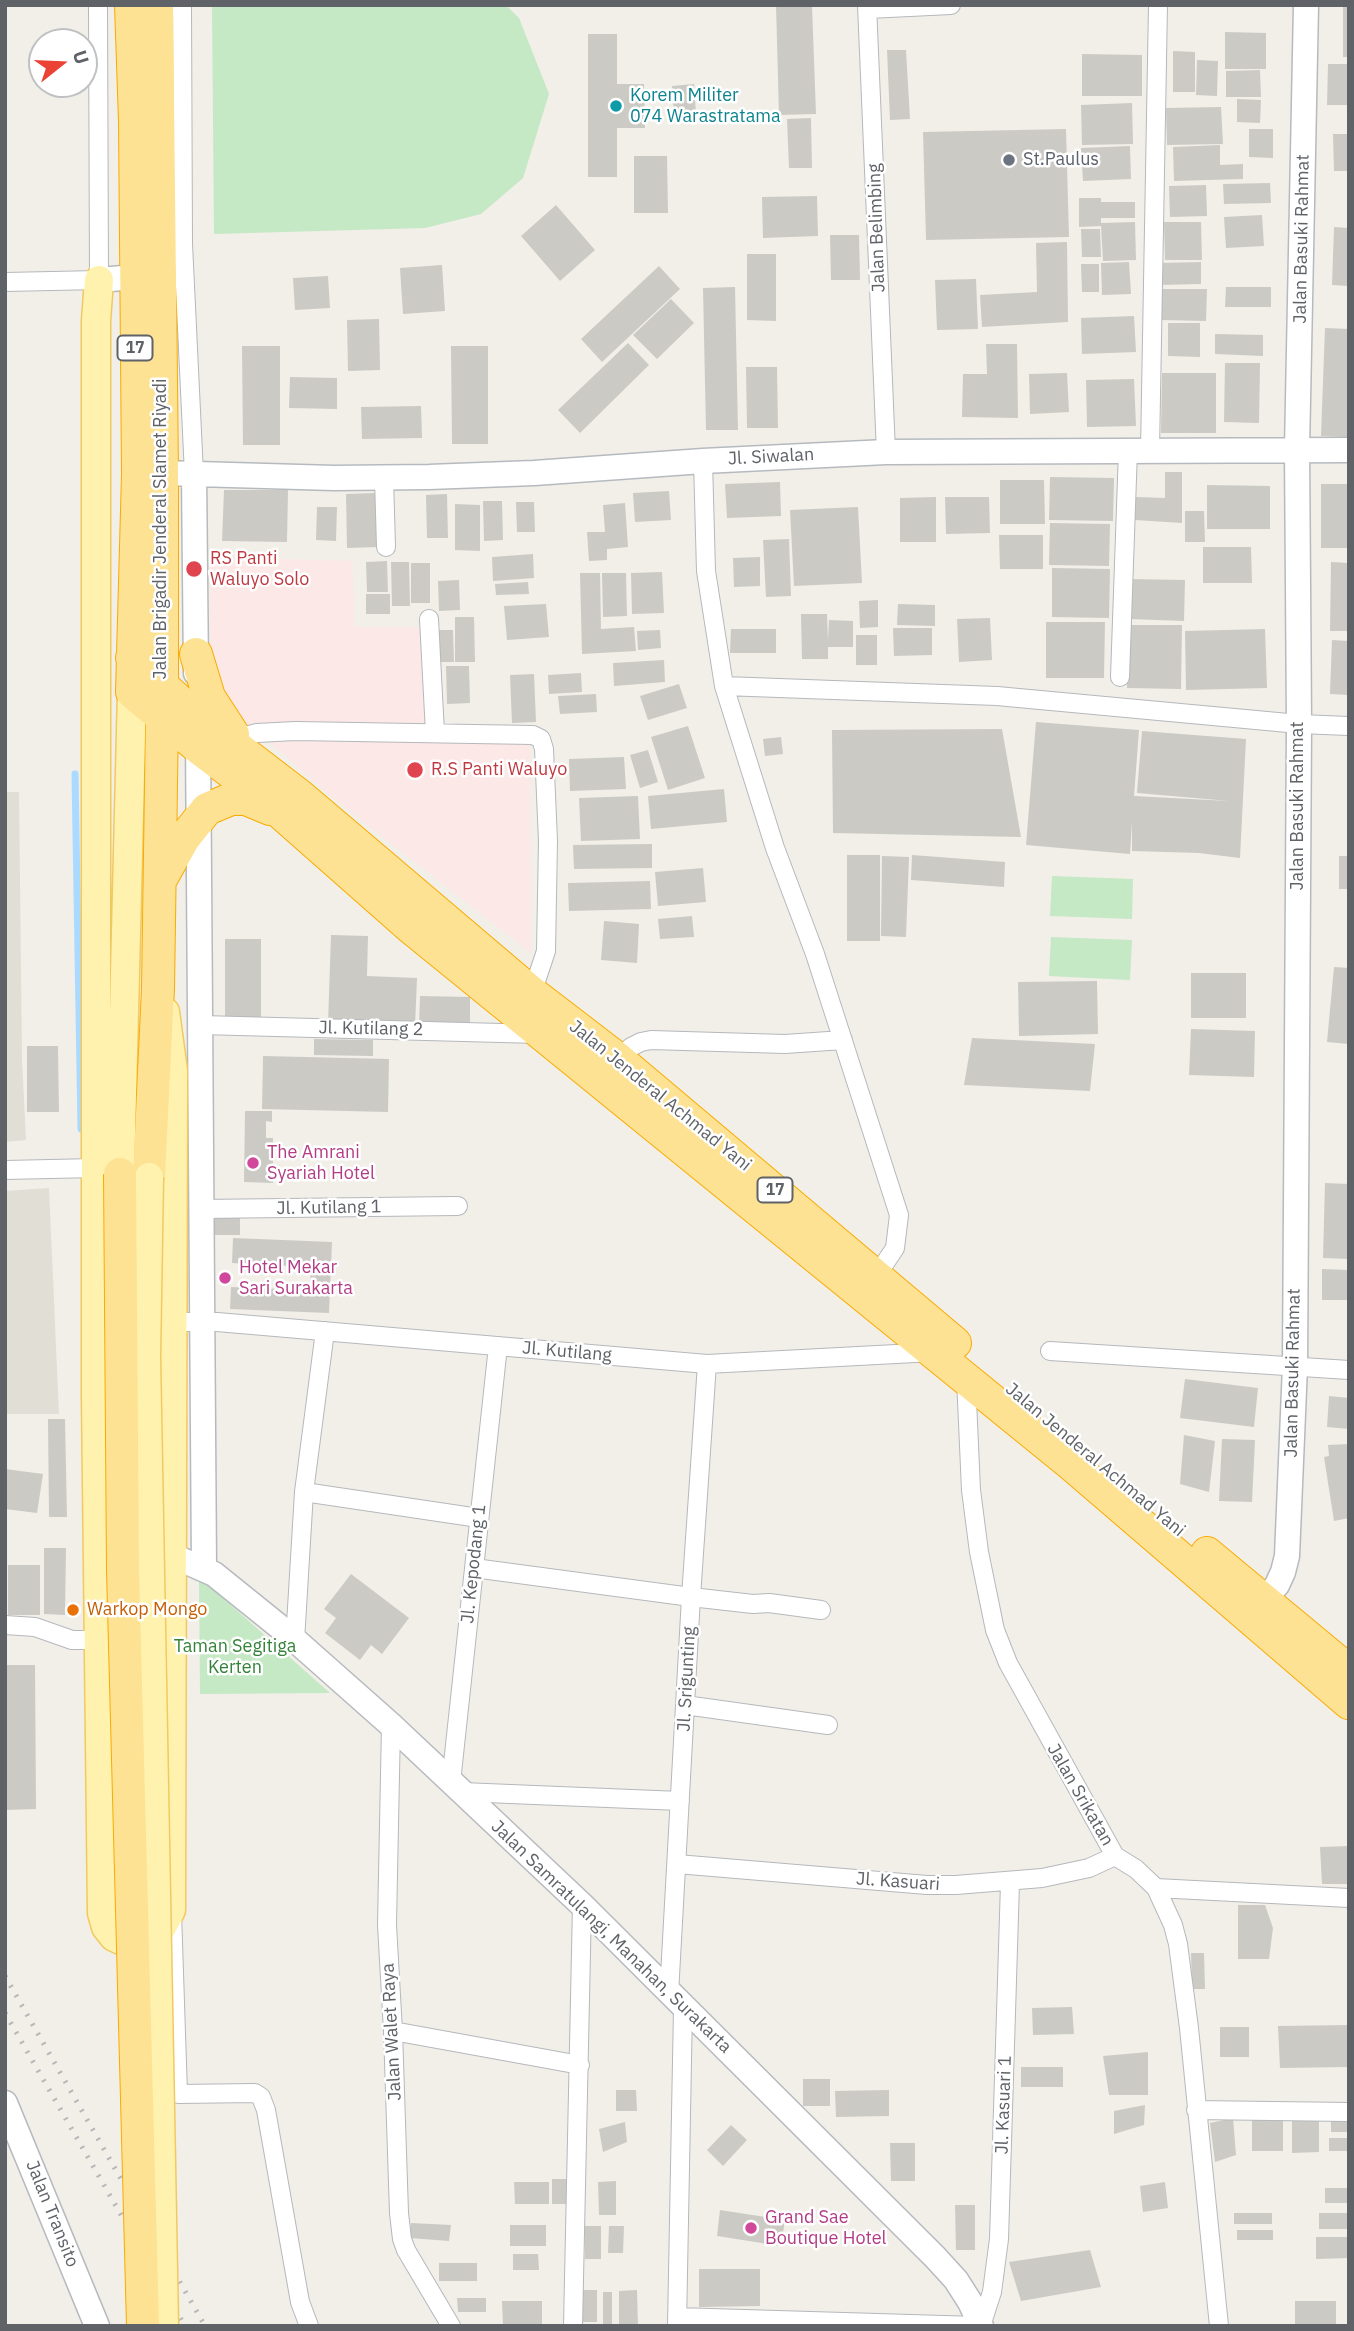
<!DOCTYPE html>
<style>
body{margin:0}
#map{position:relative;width:1354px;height:2331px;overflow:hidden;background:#f1efe8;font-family:"IBM Plex Sans",sans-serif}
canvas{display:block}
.frame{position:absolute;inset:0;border:7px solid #5f6368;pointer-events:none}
.north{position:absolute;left:28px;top:28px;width:70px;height:70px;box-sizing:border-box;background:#fff;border:2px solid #bfc1c3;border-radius:50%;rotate:72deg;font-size:19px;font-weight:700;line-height:28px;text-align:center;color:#5f6368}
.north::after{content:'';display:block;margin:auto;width:24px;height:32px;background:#ea4335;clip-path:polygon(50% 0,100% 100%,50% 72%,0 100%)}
</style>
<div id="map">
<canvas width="1354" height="2331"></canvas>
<div class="frame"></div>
<div class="north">U</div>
</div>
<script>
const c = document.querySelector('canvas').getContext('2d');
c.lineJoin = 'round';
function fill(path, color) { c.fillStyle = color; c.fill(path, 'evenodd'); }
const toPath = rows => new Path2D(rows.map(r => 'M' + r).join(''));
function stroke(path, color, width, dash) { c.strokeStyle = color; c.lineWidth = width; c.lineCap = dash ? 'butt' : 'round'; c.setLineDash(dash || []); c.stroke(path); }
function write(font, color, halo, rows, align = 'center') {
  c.font = font + ' "IBM Plex Sans",sans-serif'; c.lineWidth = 5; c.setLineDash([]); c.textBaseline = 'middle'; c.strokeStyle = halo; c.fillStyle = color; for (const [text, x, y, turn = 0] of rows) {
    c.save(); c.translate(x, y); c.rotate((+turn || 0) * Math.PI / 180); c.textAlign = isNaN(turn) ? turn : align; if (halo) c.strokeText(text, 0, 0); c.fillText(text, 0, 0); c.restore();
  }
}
fill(toPath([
 [5,792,19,792,22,1059,26,1140,5,1142],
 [49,1188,59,1414,5,1414,5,1191]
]), '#e1ded6');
fill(toPath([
 [210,557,353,561,354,627,425,627,425,737,530,744,531,953,329,795,210,689]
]), '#fce8e6');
fill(toPath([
 [212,5,506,5,519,18,549,94,523,178,481,214,425,228,214,234],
 [1052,876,1133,879,1132,919,1050,916],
 [1051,937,1132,940,1130,980,1049,976],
 [199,1577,330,1693,200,1694]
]), '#c5e8c5');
stroke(toPath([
 [75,774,81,1129]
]), '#aadaff', 7);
fill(toPath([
 [776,5,812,5,816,114,779,115],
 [1343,5,1349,5,1349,57,1343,57],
 [1225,32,1266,33,1266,69,1225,69],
 [588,34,617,34,617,84,644,84,645,128,617,128,617,177,588,177],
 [887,50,906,50,910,119,890,120],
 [1173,51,1195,52,1195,92,1173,92],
 [1082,54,1142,55,1142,96,1082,96],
 [1197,60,1218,61,1217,96,1196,95],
 [1328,64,1349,64,1349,105,1327,105],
 [1260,70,1261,97,1226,97,1226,71],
 [694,84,696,115,674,116,672,86],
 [1237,99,1261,100,1260,123,1237,122],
 [1132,103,1133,144,1082,145,1081,105],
 [1221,107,1223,144,1167,145,1166,108],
 [811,118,812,168,789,168,787,119],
 [1066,129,1069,237,926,240,923,132],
 [1249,129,1273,129,1273,158,1249,157],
 [1333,134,1349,134,1349,171,1334,171],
 [1220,145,1220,165,1243,164,1243,179,1174,181,1173,147],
 [1130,146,1131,179,1083,181,1081,148],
 [634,156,667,156,668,213,634,213],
 [1270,183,1271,203,1224,204,1223,184],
 [1206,185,1207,216,1170,217,1169,186],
 [817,196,818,236,763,238,762,197],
 [1079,198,1101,198,1101,202,1135,202,1135,218,1101,218,1101,223,1135,222,1136,260,1103,261,1101,226,1079,227],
 [556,205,595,250,560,281,521,236],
 [1262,215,1264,246,1226,248,1224,217],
 [1164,222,1201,222,1202,260,1165,260],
 [1334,227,1349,228,1349,286,1332,285],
 [1081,229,1100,229,1101,257,1082,257],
 [830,235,859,235,860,280,831,280],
 [1067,242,1068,322,982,327,980,295,1037,292,1036,243],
 [747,254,776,254,776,321,747,320],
 [1129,262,1131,294,1102,295,1101,263],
 [1201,262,1201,284,1159,285,1158,263],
 [1081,264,1099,264,1099,292,1082,292],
 [442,265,445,311,403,314,400,268],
 [659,266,680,289,602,362,581,339],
 [328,276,330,308,295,310,293,278],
 [976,279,978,329,937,330,935,280],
 [735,287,738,430,706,430,703,288],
 [1226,287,1271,287,1271,307,1225,307],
 [1161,289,1207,289,1206,321,1161,320],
 [671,299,694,323,657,359,633,335],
 [1134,316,1136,352,1082,354,1081,318],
 [379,319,380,370,348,371,347,320],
 [1168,323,1200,323,1200,357,1168,356],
 [1325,328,1349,329,1349,437,1321,436],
 [1215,334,1263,335,1263,356,1215,354],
 [628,343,649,365,580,433,558,410],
 [986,344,1017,344,1018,418,962,417,963,374,987,374],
 [242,346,280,346,280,445,243,445],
 [451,346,488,346,488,444,452,444],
 [1225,363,1260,363,1259,423,1224,422],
 [746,367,777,367,778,428,747,428],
 [1067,373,1069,412,1030,414,1029,374],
 [1162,373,1216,373,1216,433,1161,433],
 [290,377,337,378,337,409,289,408],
 [1134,379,1136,426,1087,427,1086,380],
 [421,406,422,438,362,439,361,407],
 [1165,472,1182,472,1182,523,1135,520,1136,497,1165,498],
 [1050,477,1114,478,1113,521,1049,520],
 [1000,480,1044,480,1045,524,1000,524],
 [780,482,781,516,727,518,725,484],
 [1321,484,1349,484,1349,548,1321,548],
 [1207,485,1270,486,1270,529,1207,529],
 [224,490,288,490,287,542,222,541],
 [669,491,671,520,635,522,633,493],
 [377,493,378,547,347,548,346,494],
 [447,494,448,538,427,538,426,495],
 [936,497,936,542,900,542,900,498],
 [945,497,989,497,990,533,946,534],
 [483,501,502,501,503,540,484,541],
 [516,502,534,502,535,532,517,532],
 [625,503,628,547,607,549,607,560,589,561,587,532,605,532,603,505],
 [455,504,480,505,480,551,455,550],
 [317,507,337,507,336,541,316,540],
 [858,507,862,583,794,586,790,510],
 [1185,511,1204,511,1205,542,1185,542],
 [1050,523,1110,524,1109,566,1049,565],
 [999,535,1043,535,1043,569,1000,569],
 [789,539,791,596,766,597,763,540],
 [1203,547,1251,547,1252,583,1203,583],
 [533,554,534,578,493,581,492,557],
 [760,557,760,586,734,587,733,558],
 [387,561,388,592,367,592,366,562],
 [391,562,409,562,410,606,392,606],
 [1331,562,1349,563,1349,631,1330,631],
 [411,563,430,563,430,603,411,603],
 [1052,568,1110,569,1109,618,1052,617],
 [662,572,664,613,632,614,631,573],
 [580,573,600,573,601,629,634,627,636,651,582,654],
 [602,573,626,573,627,616,603,617],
 [1130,579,1185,580,1184,621,1129,619],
 [459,580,460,610,439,611,438,581],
 [528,582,529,594,496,595,495,584],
 [366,594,390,594,390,614,366,614],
 [878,600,878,627,860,628,859,601],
 [546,604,549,637,507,640,504,606],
 [898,604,935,605,935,626,897,625],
 [801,614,827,614,828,641,829,620,853,621,853,647,828,647,828,659,802,659],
 [455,617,474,617,475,662,455,662],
 [990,618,992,660,959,662,957,619],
 [1046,622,1105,622,1104,678,1046,678],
 [1127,625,1182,625,1181,689,1127,688],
 [893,628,932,628,932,655,894,656],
 [731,629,776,629,776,653,730,653],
 [1265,629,1267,688,1186,690,1185,631],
 [433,630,453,630,454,662,433,662],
 [660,630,661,648,638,650,637,631],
 [856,635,877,635,877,665,856,665],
 [1332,640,1349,641,1349,695,1330,694],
 [664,660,665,682,614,686,613,663],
 [446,666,469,666,470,703,447,704],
 [581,673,582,692,549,694,548,675],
 [534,674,536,722,512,723,510,675],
 [679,684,687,708,648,720,640,696],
 [596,694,597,712,560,714,558,696],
 [1036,722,1139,730,1134,796,1229,801,1137,793,1142,731,1246,739,1240,858,1199,853,1132,851,1132,821,1130,854,1026,845],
 [688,726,705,778,668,790,651,737],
 [1002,729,1021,837,833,833,832,730],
 [781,737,783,754,765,756,763,739],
 [648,750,658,782,640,788,630,755],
 [624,757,626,789,570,791,569,759],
 [724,789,727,822,651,829,648,796],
 [638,796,640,839,581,841,579,798],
 [652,844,652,868,574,869,573,845],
 [847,855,880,855,880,941,847,941],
 [912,855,1005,862,1004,887,911,880],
 [882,856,909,857,906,937,881,936],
 [1339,856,1349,856,1349,889,1339,889],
 [703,868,706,902,658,906,655,872],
 [650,881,651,909,569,911,568,883],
 [692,916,694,937,660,939,658,919],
 [604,921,639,924,637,963,601,960],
 [331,935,368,936,367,976,417,978,415,1026,328,1023],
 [225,939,261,939,261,1017,225,1017],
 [1334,967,1349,968,1349,1044,1327,1042],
 [1191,973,1246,973,1246,1018,1191,1018],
 [1097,981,1098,1034,1019,1036,1018,982],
 [420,996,470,997,470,1027,419,1026],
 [1191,1029,1255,1031,1254,1077,1189,1075],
 [972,1038,1095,1044,1090,1091,964,1085],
 [314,1039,373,1040,373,1056,314,1055],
 [27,1046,58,1046,59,1112,27,1112],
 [263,1056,389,1059,388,1112,262,1109],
 [245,1111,272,1111,272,1122,266,1121,266,1138,273,1138,273,1183,244,1182],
 [1325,1183,1349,1184,1349,1259,1323,1258],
 [215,1218,240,1218,240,1235,215,1235],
 [233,1238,332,1242,329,1313,230,1309,231,1287,310,1290,311,1267,232,1263],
 [1322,1269,1349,1270,1349,1300,1322,1300],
 [1185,1379,1258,1388,1254,1427,1180,1418],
 [1329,1396,1349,1398,1349,1429,1327,1427],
 [48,1419,65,1419,67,1517,49,1517],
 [1184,1435,1215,1441,1209,1492,1180,1484],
 [1222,1439,1255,1440,1252,1502,1219,1501],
 [1349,1444,1349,1518,1334,1521,1324,1457,1329,1456,1328,1445],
 [5,1469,43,1474,37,1513,5,1509],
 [44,1548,66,1548,65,1615,44,1614],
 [8,1565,40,1565,40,1615,8,1615],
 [351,1574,409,1618,382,1654,371,1645,360,1660,325,1633,336,1618,324,1609],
 [5,1665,35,1665,36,1809,5,1810],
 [1349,1846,1349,1884,1322,1884,1320,1847],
 [1238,1905,1265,1905,1273,1928,1269,1959,1238,1959],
 [1191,1953,1204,1953,1205,1989,1192,1989],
 [1072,2007,1074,2034,1033,2035,1032,2008],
 [1349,2025,1349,2067,1280,2068,1278,2026],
 [1220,2027,1249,2027,1249,2057,1220,2057],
 [1148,2052,1148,2095,1109,2095,1103,2056],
 [1021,2067,1063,2067,1063,2087,1021,2087],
 [803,2079,830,2079,830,2106,803,2106],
 [616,2090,636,2090,637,2111,616,2111],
 [889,2090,889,2116,836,2117,835,2091],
 [1145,2105,1144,2125,1114,2134,1114,2111],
 [1292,2114,1319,2114,1319,2152,1292,2153],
 [1252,2115,1283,2115,1283,2151,1252,2151],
 [1233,2118,1236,2155,1215,2162,1210,2123],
 [1331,2121,1349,2121,1349,2132,1331,2132],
 [625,2122,627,2142,603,2152,599,2129],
 [731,2125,747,2140,723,2166,707,2150],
 [1329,2138,1349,2138,1349,2151,1329,2151],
 [890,2143,915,2143,915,2181,891,2181],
 [552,2179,568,2179,568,2204,552,2204],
 [616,2181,616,2215,599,2215,598,2182],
 [514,2182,549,2182,549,2204,515,2204],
 [1165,2182,1168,2208,1143,2212,1140,2186],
 [1325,2188,1349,2188,1349,2203,1325,2203],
 [955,2205,975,2205,975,2250,956,2250],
 [720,2210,785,2220,781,2246,717,2236],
 [1234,2213,1272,2213,1272,2224,1234,2224],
 [1319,2213,1349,2213,1349,2229,1319,2229],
 [411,2223,451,2225,449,2241,410,2238],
 [510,2225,546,2225,546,2246,510,2246],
 [585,2226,601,2226,601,2259,585,2259],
 [609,2226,624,2226,623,2253,608,2253],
 [1237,2230,1273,2230,1273,2240,1237,2240],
 [1316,2237,1349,2237,1349,2258,1316,2259],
 [1090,2250,1101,2287,1021,2301,1009,2262],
 [513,2254,538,2254,539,2270,513,2270],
 [439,2263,477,2263,477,2281,439,2281],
 [699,2269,760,2269,760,2306,699,2307],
 [581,2290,597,2290,597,2322,581,2322],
 [637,2290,638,2326,619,2326,619,2291],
 [603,2292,612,2292,612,2324,603,2324],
 [457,2298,486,2298,486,2312,458,2312],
 [502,2301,542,2301,542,2326,503,2326],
 [1295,2301,1336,2301,1336,2326,1295,2326]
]), '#cccac5');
const street = toPath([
 [182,5,183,244,194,474],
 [867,5,886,452],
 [868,9,951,5],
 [5,282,99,280,98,5],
 [1150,450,1158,5],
 [703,461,706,571,724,686,775,848,815,954,899,1215,895,1248,877,1275],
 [384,478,386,547],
 [429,619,435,733],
 [1120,677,1128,450],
 [724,686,997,696,1299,724,1349,726],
 [226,741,257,733,295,731,533,735,541,739,544,749,548,841,546,951,532,993],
 [201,1025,539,1034],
 [618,1059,631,1047,641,1042,651,1040,785,1044,843,1040],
 [5,1170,96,1168],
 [201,1209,458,1206],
 [172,1322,217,1322,707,1364,934,1352],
 [1050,1351,1349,1370],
 [966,1378,971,1490,979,1552,995,1630,1008,1663,1115,1856,1136,1869,1156,1888,1173,1925,1178,1944,1189,2028,1219,2326],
 [304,1492,479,1518],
 [474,1568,691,1597,753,1604,769,1603,821,1610],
 [5,1625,35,1627,72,1640,99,1640],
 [295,1641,304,1492,325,1331],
 [685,1705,828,1725],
 [391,1725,387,1925,393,2031,399,2213,402,2239,406,2250,451,2326],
 [451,1782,498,1346],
 [462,1792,680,1801],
 [677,1864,927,1885,956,1885,1042,1878,1089,1868,1115,1856],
 [1156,1888,1349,1898],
 [172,1912,178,2094,255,2093,261,2097,266,2110,300,2302,309,2326],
 [669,1994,691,1597,707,1364],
 [393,2031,580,2065],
 [1196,2110,1349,2112],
 [677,2317,977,2326],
 [573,2326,582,1905],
 [677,2326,683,2008],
 [981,2326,992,2292,999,2239,1010,1883]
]);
const secondary = toPath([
 [99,280,135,277],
 [162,473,334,478,429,477,534,473,703,461,886,452,1349,450],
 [194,474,196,673],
 [198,737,204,1568],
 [171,1555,214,1574,286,1632,391,1725,582,1905,935,2257,956,2280,970,2302,981,2326],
 [1264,1600,1277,1585,1283,1572,1287,1556,1295,1366,1299,724,1297,449,1306,5],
 [5,2103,97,2326]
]);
const primary = toPath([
 [99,280,96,321,96,1395,102,1913,106,1927,114,1937,125,1942,140,1940,152,1935,162,1927,171,1910,173,1071,165,1012],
 [120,1174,132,692]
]);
const highway = toPath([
 [131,5,135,121,138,474,132,692,200,749,258,793,410,927,1072,1465,1349,1703],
 [196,654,209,697,233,734],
 [132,658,196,716,299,795,532,993,618,1059,955,1343],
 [161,879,184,838,207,809,231,799,246,799,270,809],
 [149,1177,158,989,162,718,162,473,157,5],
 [1207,1553,1349,1671]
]);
stroke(street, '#b5b8bc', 20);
stroke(secondary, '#b6babf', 27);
stroke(primary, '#f2c960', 31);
stroke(highway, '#f9ab00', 34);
stroke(street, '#fff', 18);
stroke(secondary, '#fff', 24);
stroke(primary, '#fff2af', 28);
stroke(highway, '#fde293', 32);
stroke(toPath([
 [5,1976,205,2326],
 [5,2013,185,2326]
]), '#b6b7b8', 5, [2, 9]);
const primaryBridge = toPath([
 [149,1177,146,1357,164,2326]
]);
const highwayBridge = toPath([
 [120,1174,123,1570,143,2326]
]);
stroke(primaryBridge, '#f2c960', 31, []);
stroke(highwayBridge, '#f9ab00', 34, []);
stroke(primaryBridge, '#fff2af', 28);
stroke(highwayBridge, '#fde293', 32);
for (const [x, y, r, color] of [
 [616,106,7,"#0f9aa8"],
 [1009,160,7,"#6b7280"],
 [194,569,9,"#e0444e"],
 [415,770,9,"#e0444e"],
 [253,1163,7,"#d1479c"],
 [225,1278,7,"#d1479c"],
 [73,1610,7,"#e8710a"],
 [751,2228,7,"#d1479c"]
]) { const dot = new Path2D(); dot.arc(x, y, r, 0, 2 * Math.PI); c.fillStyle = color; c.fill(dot); stroke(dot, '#fff', 2.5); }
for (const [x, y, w] of [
 [135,348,35],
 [775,1190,35]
]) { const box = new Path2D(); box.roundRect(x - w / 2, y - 12.5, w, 25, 5); c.fillStyle = '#fff'; c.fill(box); stroke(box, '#5f6368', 2); }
write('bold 16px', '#5f6368', null, [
 ["17",135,348],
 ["17",775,1190]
]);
write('18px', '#0d838f', '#fff', [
 ["Korem Militer",630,96],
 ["074 Warastratama",630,117]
], 'left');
write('18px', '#5b616d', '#fff', [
 ["St.Paulus",1023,160]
], 'left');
write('18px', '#5f6368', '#fff', [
 ["Jalan Belimbing",877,228,-92],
 ["Jalan Basuki Rahmat",1302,239,-89],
 ["Jl. Siwalan",771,457,-3],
 ["Jalan Brigadir Jenderal Slamet Riyadi",161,529,-90],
 ["Jalan Basuki Rahmat",1298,806,-90],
 ["Jl. Kutilang 2",371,1029,1],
 ["Jalan Jenderal Achmad Yani",660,1096,39],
 ["Jl. Kutilang 1",329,1208,-1],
 ["Jl. Kutilang",567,1352,5],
 ["Jalan Basuki Rahmat",1293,1373,-89],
 ["Jalan Jenderal Achmad Yani",1095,1460,40],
 ["Jl. Kepodang 1",474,1564,-84],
 ["Jl. Srigunting",687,1679,-87],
 ["Jalan Srikatan",1080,1795,60],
 ["Jl. Kasuari",898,1882,4],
 ["Jalan Samratulangi, Manahan, Surakarta",611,1937,44],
 ["Jalan Walet Raya",392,2032,-93],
 ["Jl. Kasuari 1",1004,2105,-88],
 ["Jalan Transito",52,2214,68]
]);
write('18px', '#be3a42', '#fff', [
 ["RS Panti",210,559],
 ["Waluyo Solo",210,580],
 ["R.S Panti Waluyo",431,770]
], 'left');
write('18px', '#b23c85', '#fff', [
 ["The Amrani",267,1153],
 ["Syariah Hotel",267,1174],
 ["Hotel Mekar",239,1268],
 ["Sari Surakarta",239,1289],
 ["Grand Sae",765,2218],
 ["Boutique Hotel",765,2239]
], 'left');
write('18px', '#c56008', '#fff', [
 ["Warkop Mongo",87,1610]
], 'left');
write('18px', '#348238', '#fff', [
 ["Taman Segitiga",235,1647],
 ["Kerten",235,1668]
]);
</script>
